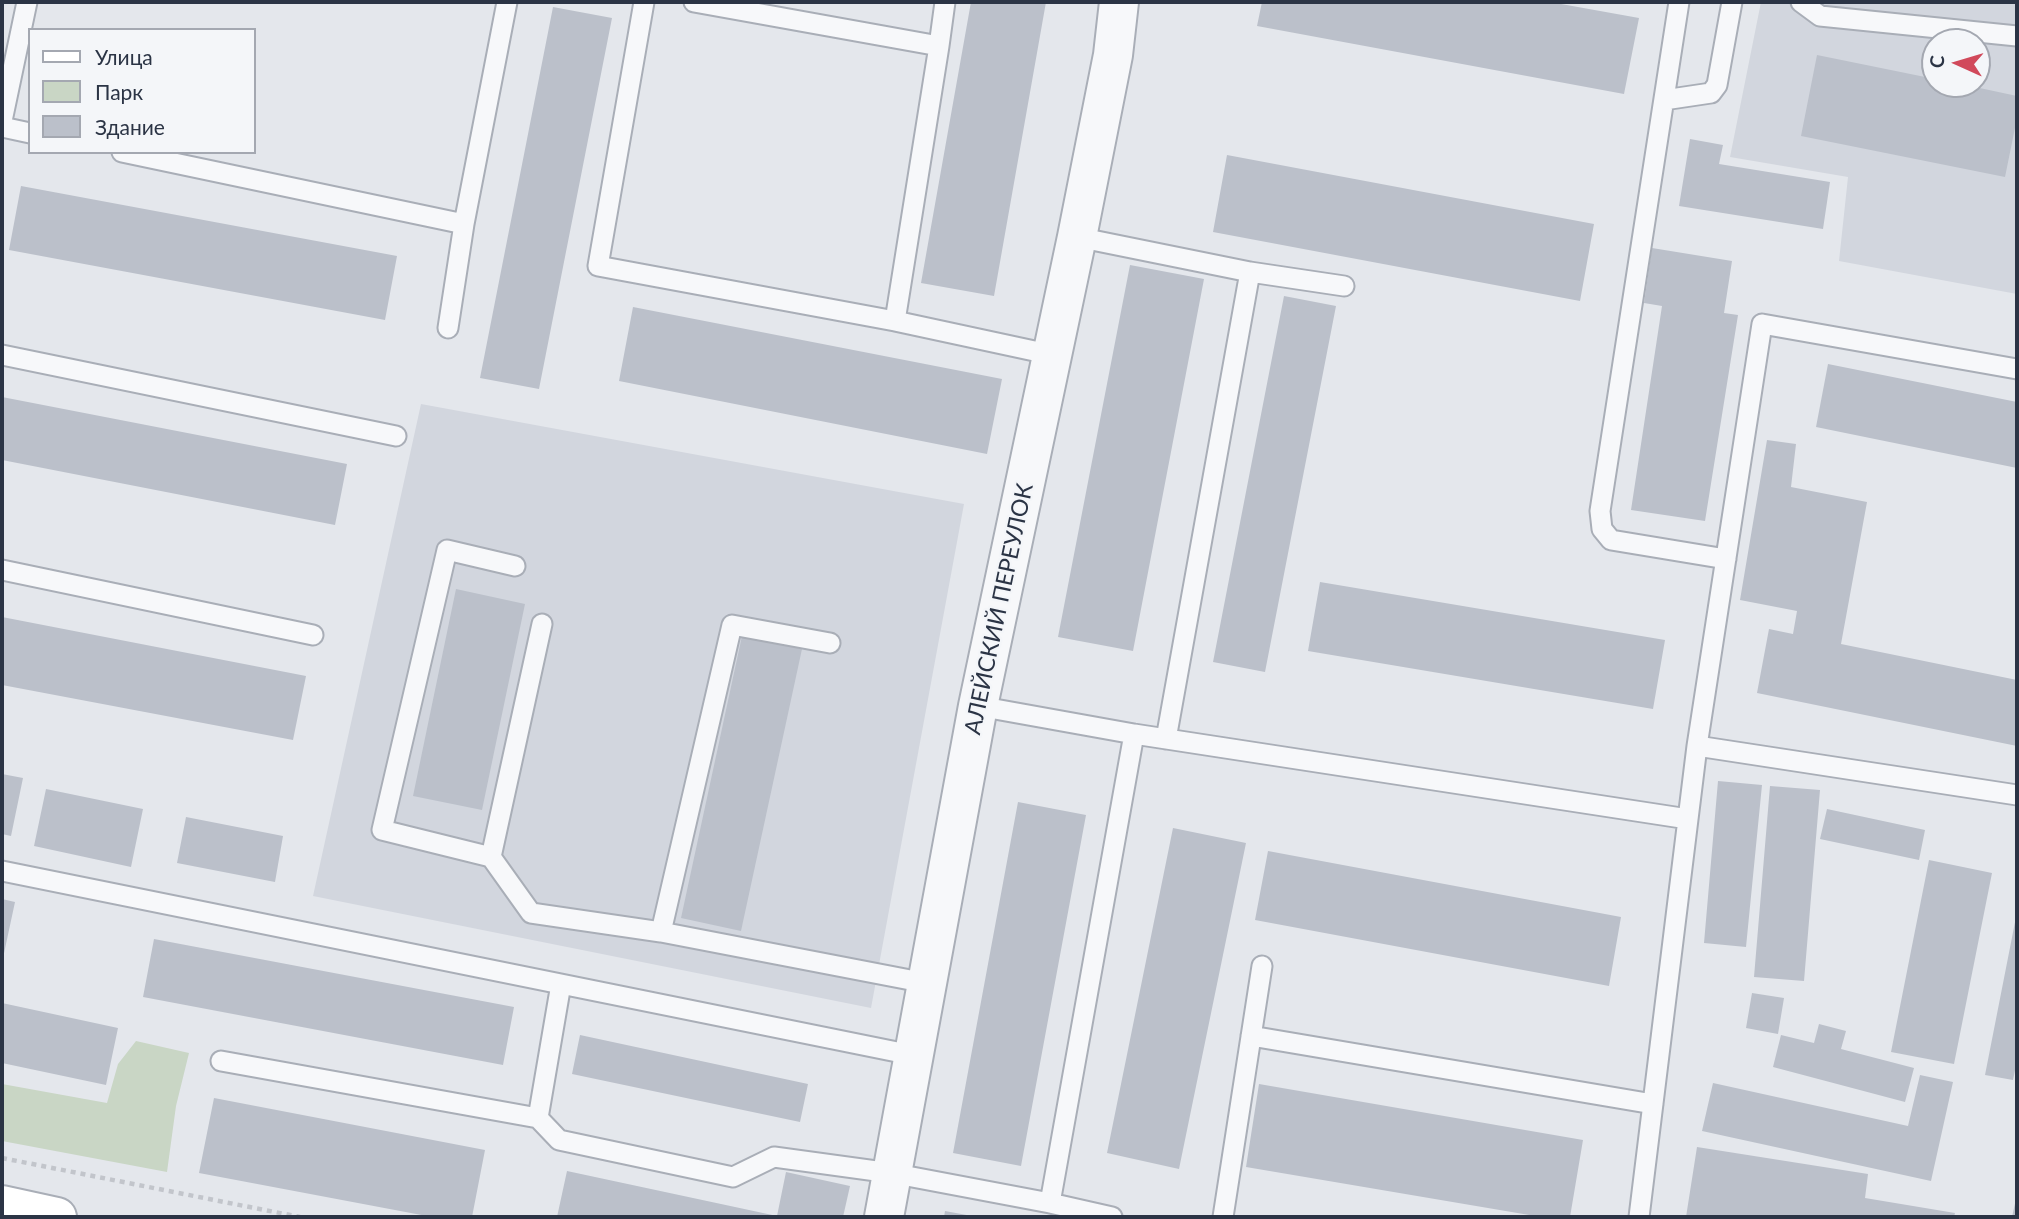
<!DOCTYPE html>
<meta charset="utf-8">
<style>
body{margin:0}
#map{position:relative;width:2019px;height:1219px;overflow:hidden;background:#e4e7ec;font-family:Lato,sans-serif}
canvas{display:block}
.frame{position:absolute;inset:0;border:4px solid #2b3445;pointer-events:none}
.legend{position:absolute;left:28px;top:28px;width:228px;height:126px;box-sizing:border-box;background:#f4f6f9;border:2px solid #a4a8b1;margin:0;padding:9px 12px;list-style:none;font-size:21px;color:#2b3445}
.legend li{display:flex;align-items:center;gap:14px;height:35px}
.legend b{width:35px;border:2px solid #a4a8b1}
.north{position:absolute;left:1921px;top:28px;width:70px;height:70px;box-sizing:border-box;background:#f4f6f9;border:2px solid #a4a8b1;border-radius:50%;rotate:274deg;font-size:19px;font-weight:700;line-height:28px;text-align:center;color:#2b3445}
.north::after{content:'';display:block;margin:auto;width:24px;height:32px;background:#d1495b;clip-path:polygon(50% 0,100% 100%,50% 72%,0 100%)}
</style>
<div id="map">
<canvas width="2019" height="1219"></canvas>
<div class="frame"></div>
<ul class="legend">
<li><b style="height:9px;background:#fff"></b>Улица</li>
<li><b style="height:19px;background:#c9d6c5"></b>Парк</li>
<li><b style="height:19px;background:#bbc0ca"></b>Здание</li>
</ul>
<div class="north">С</div>
</div>
<script>
const c = document.querySelector('canvas').getContext('2d');
c.lineJoin = 'round';
function fill(path, color) { c.fillStyle = color; c.fill(path, 'evenodd'); }
const toPath = rows => new Path2D(rows.map(r => 'M' + r).join(''));
function stroke(path, color, width, dash) { c.strokeStyle = color; c.lineWidth = width; c.lineCap = dash ? 'butt' : 'round'; c.setLineDash(dash || []); c.stroke(path); }
function write(font, color, halo, rows, align = 'center') {
  c.font = font + ' Lato,sans-serif'; c.lineWidth = 5; c.setLineDash([]); c.textBaseline = 'middle'; c.strokeStyle = halo; c.fillStyle = color; for (const [text, x, y, turn = 0] of rows) {
    c.save(); c.translate(x, y); c.rotate((+turn || 0) * Math.PI / 180); c.textAlign = isNaN(turn) ? turn : align; if (halo) c.strokeText(text, 0, 0); c.fillText(text, 0, 0); c.restore();
  }
}
fill(toPath([
 [1761,2,2017,2,2017,294,1839,261,1848,177,1730,157],
 [1935,42,1977,42,1977,84,1935,84],
 [421,404,964,504,871,1008,313,896]
]), '#d2d6de');
fill(toPath([
 [136,1041,189,1053,176,1106,167,1172,2,1141,2,1084,107,1103,118,1064]
]), '#c9d6c5');
fill(toPath([
 [971,2,1046,2,994,296,921,283],
 [1262,2,1550,2,1639,18,1624,94,1257,26],
 [553,7,612,18,539,389,480,378],
 [1817,55,1935,79,1935,84,1961,84,2017,96,2017,118,2005,177,1801,136],
 [1690,139,1723,145,1719,164,1830,182,1823,229,1679,206],
 [1227,155,1594,224,1580,301,1213,232],
 [21,186,397,256,385,320,9,250],
 [1652,248,1732,261,1724,313,1738,315,1705,521,1631,510,1662,306,1644,303],
 [1130,265,1204,279,1133,651,1058,637],
 [1284,296,1336,306,1265,672,1213,662],
 [633,307,1002,379,987,454,619,381],
 [1828,364,2017,402,2017,468,1816,427],
 [2,397,347,464,335,525,2,460],
 [1767,440,1796,444,1791,487,1867,502,1841,644,2017,680,2017,746,1757,693,1769,629,1793,634,1797,611,1740,600],
 [1320,582,1665,640,1653,709,1308,651],
 [456,589,525,604,482,810,413,796],
 [2,617,306,676,293,740,2,685],
 [742,636,802,649,741,931,681,918],
 [2,774,23,778,11,836,2,834],
 [1718,781,1762,785,1746,947,1704,943],
 [1770,786,1820,790,1804,981,1754,977],
 [46,789,143,809,131,867,34,846],
 [1018,802,1086,815,1021,1166,953,1153],
 [1827,809,1925,830,1919,860,1820,839],
 [186,817,283,836,275,882,177,863],
 [1173,828,1246,843,1179,1169,1107,1153],
 [1268,851,1621,917,1609,986,1255,920],
 [1929,860,1992,873,1954,1064,1891,1052],
 [2,899,15,902,3,958,2,958],
 [2016,917,2017,1061,2013,1080,1985,1075],
 [154,939,514,1007,503,1065,143,997],
 [1752,993,1784,998,1778,1034,1746,1028],
 [2,1003,118,1028,106,1085,2,1063],
 [1819,1024,1846,1031,1841,1049,1914,1068,1905,1102,1773,1067,1781,1035,1814,1043],
 [580,1035,808,1084,800,1122,572,1074],
 [1920,1075,1953,1082,1931,1181,1702,1131,1713,1083,1908,1126],
 [1259,1084,1583,1140,1570,1217,1541,1217,1246,1167],
 [214,1098,485,1150,472,1217,432,1217,199,1173],
 [1697,1147,1868,1174,1865,1198,1955,1213,1954,1217,1686,1217],
 [567,1171,777,1216,786,1172,850,1186,843,1217,557,1217],
 [2016,1199,2017,1217,2012,1217],
 [945,1211,972,1216,972,1217,944,1217]
]), '#bbc0ca');
const lane = toPath([
 [644,2,598,266,895,321,939,46],
 [694,2,939,46,945,2],
 [1679,2,1600,511,1602,529,1611,540,1726,559],
 [1801,2,1820,16,2017,36],
 [1664,100,1711,93,1717,85,1732,2],
 [2,121,27,2],
 [2,127,30,133],
 [122,152,464,224],
 [1077,237,1250,272,1166,739],
 [1250,272,1344,286],
 [895,321,1053,355],
 [448,328,464,224,507,2],
 [2,355,396,436],
 [515,566,447,550,382,830,491,857,531,913,661,932,926,983],
 [2,570,313,635],
 [978,706,1134,734,1688,819],
 [1697,746,2017,795],
 [491,857,542,624],
 [2,871,912,1055],
 [661,932,732,625,830,643],
 [1251,1036,1653,1104],
 [221,1061,538,1118,559,1140,733,1177,774,1157,891,1173,1050,1203,1134,734],
 [538,1118,561,984],
 [1050,1203,1112,1217],
 [1223,1217,1262,966],
 [1639,1217,1697,746,1762,324,2017,369]
]);
const street = toPath([
 [884,1217,978,706,1077,237,1113,55,1119,2]
]);
const secondary = toPath([
 [2,1205,57,1217]
]);
stroke(lane, '#a9aeb7', 23);
stroke(street, '#a9aeb7', 42);
stroke(secondary, '#a9aeb7', 42);
stroke(toPath([
 [2,1158,300,1217]
]), '#c2c5cb', 4.5, [5, 5]);
stroke(lane, '#f7f8fa', 19);
stroke(street, '#f7f8fa', 38);
stroke(secondary, '#fff', 38);
write('23px', '#2b3445', '#f4f6f9', [
 ["АЛЕЙСКИЙ ПЕРЕУЛОК",999,609,-78]
]);
</script>
